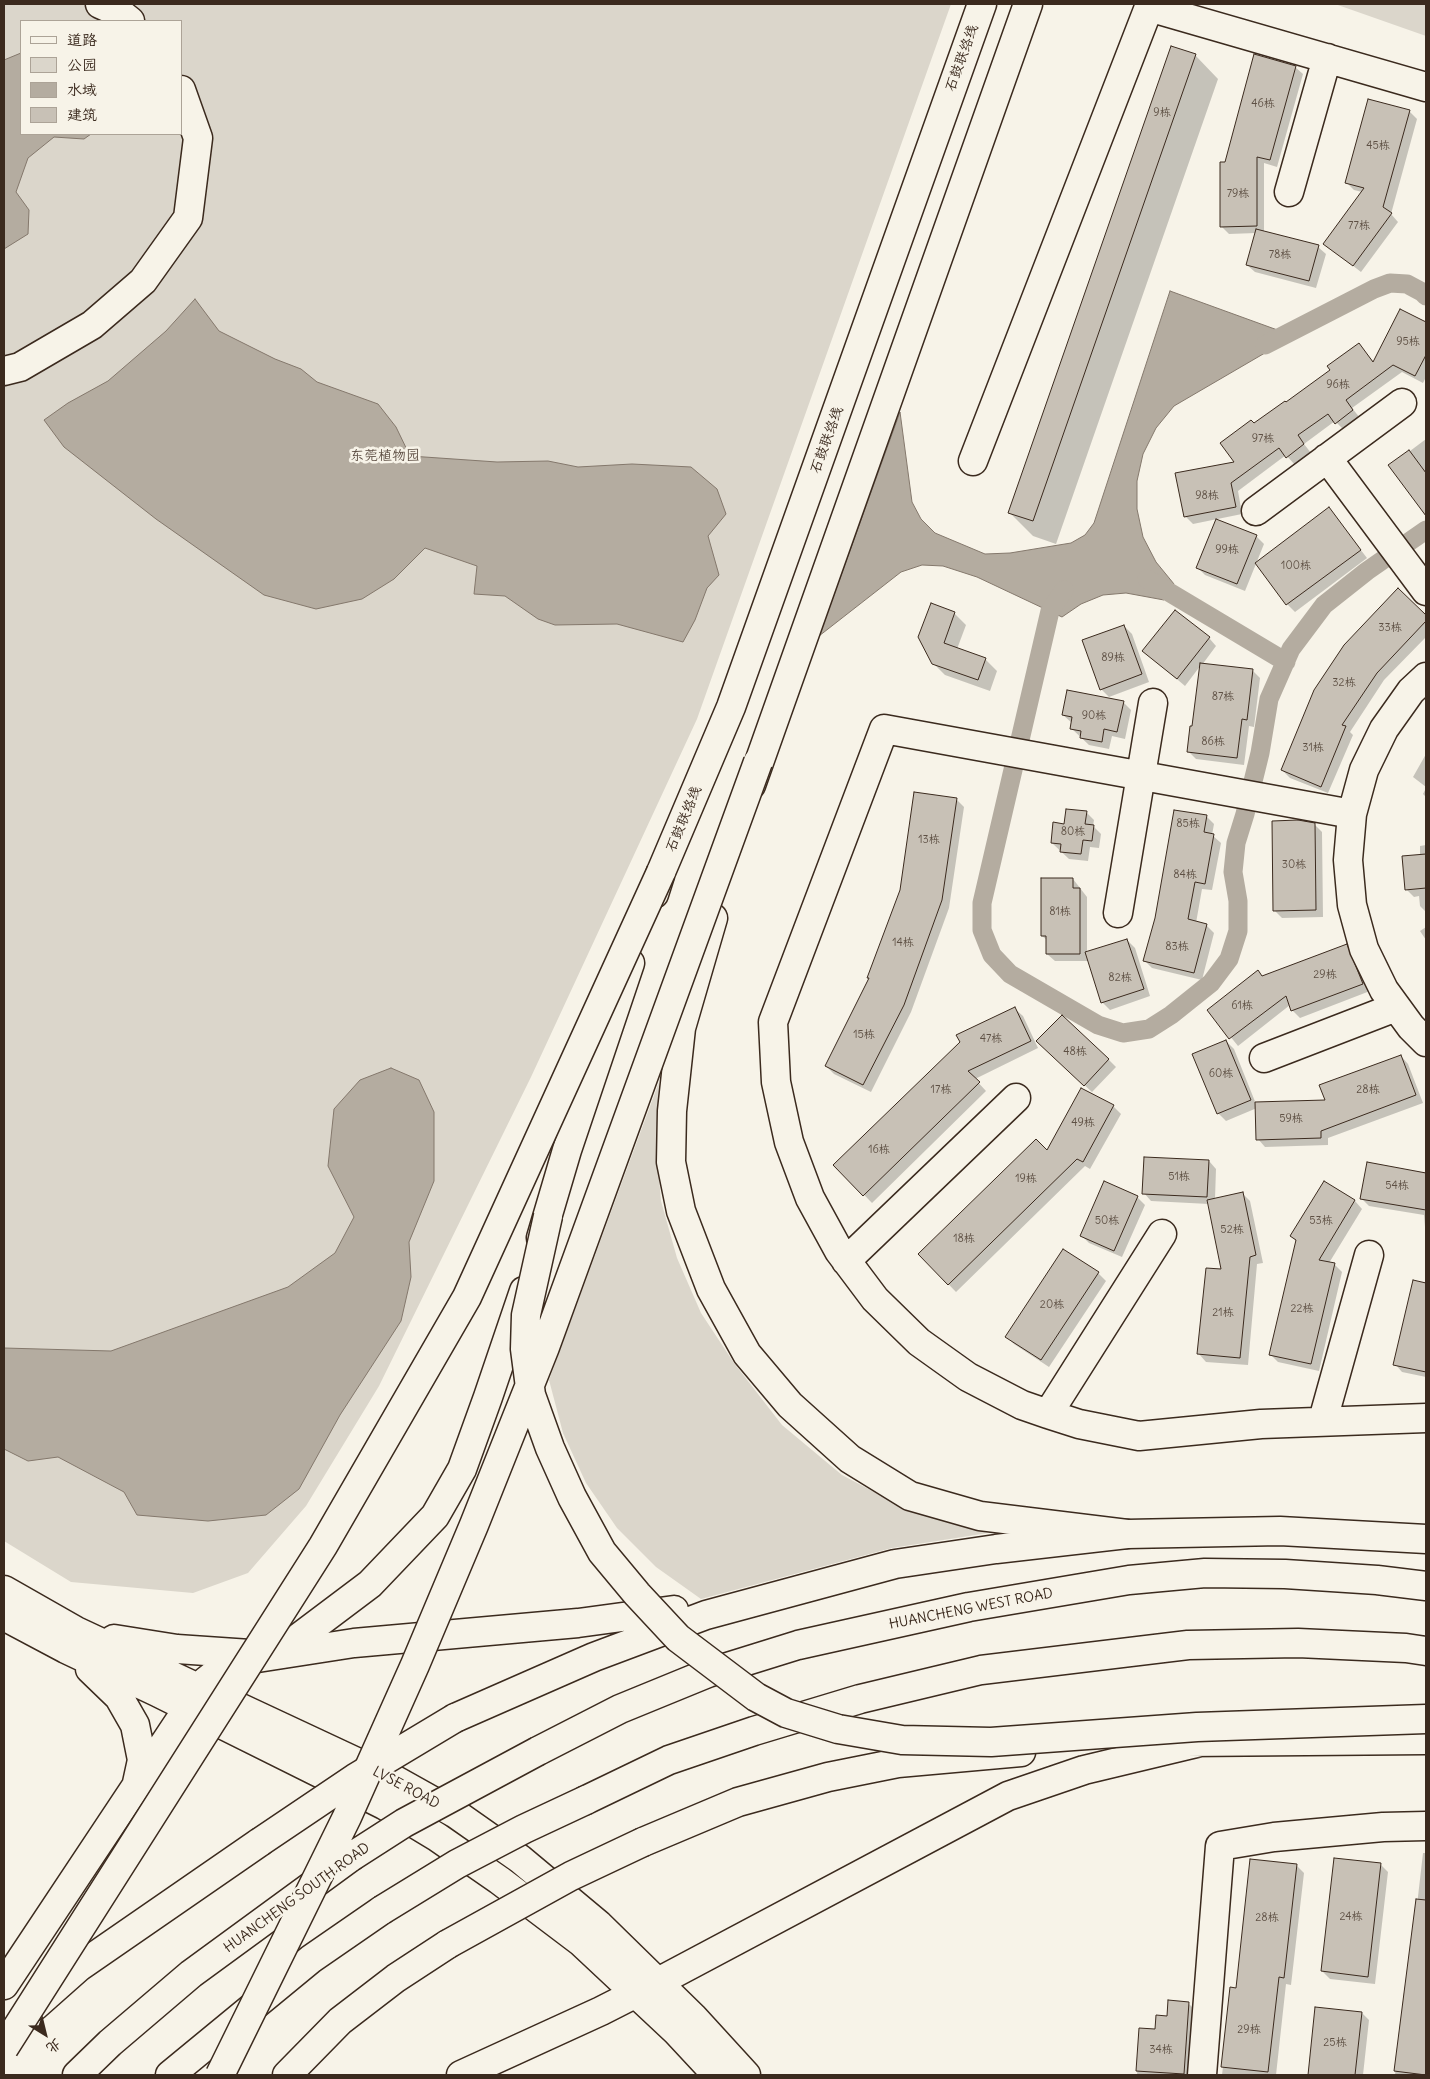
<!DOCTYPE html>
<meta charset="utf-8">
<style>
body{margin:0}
#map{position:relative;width:1430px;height:2079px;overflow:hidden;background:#f7f3e8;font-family:Delius,"LXGW WenKai TC",sans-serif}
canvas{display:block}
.frame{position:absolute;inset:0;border:5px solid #3b2a1e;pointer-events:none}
.legend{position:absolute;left:20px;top:20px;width:162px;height:115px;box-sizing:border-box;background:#f7f3e8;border:1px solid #aca397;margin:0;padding:6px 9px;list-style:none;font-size:15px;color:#3b2a1e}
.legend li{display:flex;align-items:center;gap:10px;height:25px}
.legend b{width:25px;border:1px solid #aca397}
.north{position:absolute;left:20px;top:2009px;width:50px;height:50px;-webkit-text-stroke:4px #f7f3e8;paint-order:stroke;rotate:144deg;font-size:14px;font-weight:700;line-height:20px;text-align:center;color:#3b2a1e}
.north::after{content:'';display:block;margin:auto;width:18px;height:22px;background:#3b2a1e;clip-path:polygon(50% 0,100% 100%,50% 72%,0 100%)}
</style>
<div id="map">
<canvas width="1430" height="2079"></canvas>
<div class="frame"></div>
<ul class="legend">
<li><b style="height:6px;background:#f7f3e8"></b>道路</li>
<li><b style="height:14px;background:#dbd6cb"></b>公园</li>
<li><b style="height:14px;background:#b4aca0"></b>水域</li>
<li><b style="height:14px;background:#c8c1b6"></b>建筑</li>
</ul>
<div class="north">北</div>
</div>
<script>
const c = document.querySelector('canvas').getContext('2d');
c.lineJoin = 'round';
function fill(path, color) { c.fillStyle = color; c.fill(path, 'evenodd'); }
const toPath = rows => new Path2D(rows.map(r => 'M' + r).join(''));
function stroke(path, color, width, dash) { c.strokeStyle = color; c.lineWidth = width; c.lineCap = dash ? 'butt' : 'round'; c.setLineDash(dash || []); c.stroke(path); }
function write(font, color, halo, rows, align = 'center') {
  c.font = font + ' Delius,"LXGW WenKai TC",sans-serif'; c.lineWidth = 5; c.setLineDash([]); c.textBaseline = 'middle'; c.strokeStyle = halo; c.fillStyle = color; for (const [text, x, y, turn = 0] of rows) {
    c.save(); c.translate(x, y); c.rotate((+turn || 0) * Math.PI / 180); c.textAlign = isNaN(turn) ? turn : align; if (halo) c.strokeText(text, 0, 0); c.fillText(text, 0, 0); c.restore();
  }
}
fill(toPath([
 [4,4,951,4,697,719,531,1077,379,1386,306,1506,248,1573,193,1593,71,1582,4,1541],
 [21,21,181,21,181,134,21,134],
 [1335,4,1426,4,1426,36],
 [659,1082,656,1142,661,1201,677,1258,701,1313,734,1363,782,1425,842,1475,912,1512,988,1533,892,1548,701,1599,656,1567,617,1528,586,1483,563,1433,549,1380]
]), '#dbd6cb');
const water = toPath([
 [21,53,21,134,91,134,84,139,54,137,28,158,16,192,29,210,28,234,4,249,4,60,21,53],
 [1170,291,1294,336,1174,406,1156,428,1143,454,1137,481,1137,509,1143,537,1156,562,1174,584,1164,600,1126,593,1103,595,1081,604,1062,617,977,577,943,566,922,565,901,572,819,636,900,412,912,502,921,519,935,533,985,554,1010,553,1071,543,1085,535,1094,523,1170,291],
 [195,299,219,331,275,359,301,369,317,382,378,404,396,427,410,456,497,462,548,461,578,467,632,464,691,467,717,489,726,514,708,536,719,575,707,588,695,620,683,642,617,624,555,625,538,619,505,596,474,594,477,566,425,548,394,579,362,599,316,609,264,595,156,519,64,447,44,420,68,403,108,381,166,331,195,299],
 [391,1068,419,1080,434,1112,434,1181,409,1242,411,1277,401,1321,340,1415,299,1489,266,1515,208,1521,137,1515,124,1492,58,1457,28,1461,4,1449,4,1348,111,1351,288,1287,335,1253,354,1217,328,1166,334,1109,360,1080,391,1068]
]);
fill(water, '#b4aca0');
stroke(water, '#84786c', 1);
fill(toPath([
 [1195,55,1218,79,1056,544,1033,536,1010,513],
 [1295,67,1303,74,1277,167,1264,163,1264,233,1318,247,1326,254,1316,288,1255,272,1247,265,1256,233,1229,234,1221,226,1226,163],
 [1409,111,1417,119,1391,214,1398,222,1361,272,1325,244,1362,192,1354,190,1347,183],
 [1400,311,1426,324,1426,377,1423,383,1402,372,1352,408,1360,418,1344,430,1335,421,1304,444,1311,453,1295,465,1286,455,1238,491,1242,514,1193,524,1185,516,1236,463,1254,425,1332,370,1358,344,1374,362],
 [1426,439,1426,512,1390,466],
 [1329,509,1367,558,1295,612,1287,604],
 [1256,536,1264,544,1245,591,1205,575,1197,567],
 [1398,590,1426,617,1426,637,1384,680,1350,732,1353,735,1328,793,1290,778,1282,770],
 [954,613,966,625,957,649,985,659,997,671,990,691,945,675,933,663],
 [1124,626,1132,634,1149,682,1109,697,1101,689],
 [1209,638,1216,646,1202,665,1252,670,1260,678,1254,727,1249,726,1244,765,1196,759,1188,751,1193,728,1201,665,1185,686,1144,651],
 [1123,702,1131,710,1125,739,1112,736,1109,749,1089,745,1071,728,1072,723,1063,715],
 [1426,754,1426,787,1413,777],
 [1426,788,1426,797,1423,794],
 [956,799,964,807,949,908,911,1012,871,1092,834,1074,826,1066],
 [1087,813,1094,820,1093,826,1101,834,1099,848,1090,847,1088,861,1069,859,1052,843,1065,825],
 [1206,816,1214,824,1212,835,1221,843,1212,890,1202,889,1196,923,1206,925,1214,933,1202,980,1152,968,1145,961],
 [1314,824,1322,832,1323,917,1282,918,1274,910],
 [1426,845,1426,912,1420,906,1419,896,1414,897,1406,889,1420,856,1420,846],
 [1073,879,1087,897,1087,953,1127,940,1135,948,1150,996,1110,1010,1102,1002,1089,961,1055,961,1047,954,1047,940,1042,936],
 [1426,927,1426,940,1420,931],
 [1346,946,1354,953,1370,991,1300,1018,1292,1010,1290,1005,1238,1046,1209,1010,1258,972,1263,977],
 [1015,1009,1023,1016,1038,1048,975,1079,986,1091,872,1203,835,1165],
 [1226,1041,1234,1049,1256,1104,1327,1101,1401,1056,1408,1064,1423,1103,1328,1138,1328,1145,1265,1147,1258,1139,1257,1108,1226,1121,1218,1113],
 [1045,1049,1108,1059,1116,1067,1092,1092],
 [1113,1106,1121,1114,1090,1169,1085,1166,956,1292,919,1254,1048,1152],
 [1209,1161,1216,1169,1215,1199,1242,1193,1250,1201,1263,1263,1257,1264,1248,1365,1206,1362,1199,1354,1223,1270,1209,1204,1151,1201,1144,1193],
 [1368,1163,1426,1174,1426,1239,1424,1215,1369,1206,1361,1198],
 [1324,1183,1355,1201,1362,1209,1329,1263,1334,1264,1342,1272,1319,1371,1278,1362,1271,1355,1297,1242,1291,1236],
 [1137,1197,1145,1205,1122,1257,1089,1243,1081,1235],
 [1064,1251,1098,1273,1106,1281,1049,1367,1014,1344,1007,1337],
 [1414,1281,1426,1284,1426,1377,1402,1372,1395,1364],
 [1423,1853,1426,1853,1426,2075,1395,2075,1404,1992,1407,1992],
 [1380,1864,1388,1872,1375,1984,1330,1979,1322,1971],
 [1296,1865,1304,1873,1291,1985,1286,1984,1276,2075,1222,2075,1232,1988,1237,1989],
 [1188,2003,1196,2011,1191,2075,1137,2075,1140,2030,1156,2031,1168,2017],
 [1317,2008,1362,2013,1369,2020,1363,2075,1309,2075]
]), '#0003');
stroke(toPath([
 [1265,345,1374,289,1390,283,1407,284,1422,292,1426,296],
 [1147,579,1286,662],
 [1064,590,1050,611,982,903,982,930,992,955,1010,974,1098,1025,1123,1033,1149,1029,1171,1015,1211,983,1229,959,1238,931,1238,901,1233,872,1236,843,1245,814,1260,753,1269,699,1291,649,1324,605,1367,571,1426,530]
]), '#b4aca0', 19);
const building = toPath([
 [1171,46,1196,54,1033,521,1008,513,1171,46],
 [1254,54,1296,66,1270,160,1257,157,1257,226,1220,227,1220,162,1225,162,1254,54],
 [1368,99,1410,110,1383,207,1392,213,1353,266,1323,244,1364,188,1345,183,1368,99],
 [1256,229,1319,245,1309,281,1246,265,1256,229],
 [1400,309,1426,322,1426,355,1415,376,1393,365,1346,400,1353,410,1335,424,1328,414,1298,435,1304,444,1286,458,1279,448,1231,483,1236,507,1184,517,1175,473,1234,462,1220,443,1251,420,1254,423,1285,401,1286,402,1330,370,1327,366,1359,343,1373,362,1400,309],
 [1409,450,1426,473,1426,516,1388,465,1409,450],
 [1329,507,1361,550,1286,605,1255,563,1329,507],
 [1216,519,1257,535,1237,584,1196,568,1216,519],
 [1398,588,1426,615,1426,621,1377,673,1342,725,1346,726,1321,787,1281,770,1314,690,1344,645,1398,588],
 [931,603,955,612,944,643,986,658,978,680,932,664,918,637,931,603],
 [1175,610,1210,637,1177,679,1142,651,1175,610],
 [1124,625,1142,674,1100,690,1082,640,1124,625],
 [1200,663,1253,669,1247,720,1242,719,1237,758,1187,752,1190,726,1192,726,1200,663],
 [1067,690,1124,701,1117,732,1104,729,1102,742,1080,738,1081,731,1070,729,1072,717,1062,715,1067,690],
 [914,792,957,798,942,900,904,1005,863,1085,825,1066,869,978,867,978,900,890,914,792],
 [1066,809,1087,811,1085,824,1094,825,1092,841,1083,840,1081,854,1060,852,1061,844,1051,843,1053,822,1064,824,1066,809],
 [1174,810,1207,815,1204,832,1214,834,1205,884,1195,882,1188,919,1207,924,1194,973,1143,961,1155,918,1174,810],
 [1298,820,1315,823,1316,910,1273,911,1272,821,1298,820],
 [1426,854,1426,888,1405,890,1402,856,1426,854],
 [1041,878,1073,878,1073,888,1080,888,1080,954,1046,954,1046,936,1041,936,1041,878],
 [1127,939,1144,989,1101,1003,1085,952,1127,939],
 [1347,944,1363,984,1291,1011,1286,996,1229,1039,1207,1010,1258,970,1262,976,1347,944],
 [1015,1007,1031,1041,968,1071,980,1082,863,1196,833,1165,960,1042,956,1035,1015,1007],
 [1062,1015,1109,1059,1084,1086,1036,1041,1062,1015],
 [1226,1040,1251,1100,1217,1114,1192,1054,1226,1040],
 [1401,1055,1416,1095,1321,1131,1321,1138,1256,1140,1255,1102,1325,1100,1319,1085,1401,1055],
 [1081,1088,1114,1105,1083,1162,1077,1159,948,1285,918,1254,1036,1139,1047,1150,1081,1088],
 [1144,1157,1209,1160,1207,1197,1142,1194,1144,1157],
 [1367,1162,1426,1173,1426,1210,1360,1199,1367,1162],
 [1104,1181,1138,1196,1114,1251,1080,1236,1104,1181],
 [1324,1181,1355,1200,1319,1260,1335,1263,1311,1364,1269,1355,1296,1240,1290,1236,1324,1181],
 [1243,1192,1256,1255,1250,1257,1240,1358,1197,1354,1206,1268,1221,1269,1207,1200,1243,1192],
 [1063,1249,1099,1272,1041,1360,1005,1337,1063,1249],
 [1413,1280,1426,1283,1426,1372,1393,1365,1413,1280],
 [1334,1858,1381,1863,1368,1977,1321,1971,1334,1858],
 [1250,1859,1297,1864,1284,1978,1279,1977,1268,2072,1221,2067,1230,1987,1236,1988,1250,1859],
 [1416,1899,1426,1900,1426,2075,1394,2071,1416,1899],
 [1168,2000,1189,2002,1184,2074,1136,2071,1139,2028,1155,2029,1156,2015,1167,2016,1168,2000],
 [1315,2007,1362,2012,1355,2075,1308,2075,1315,2007]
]);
fill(building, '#c8c1b6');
stroke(building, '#3b2a1e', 1);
const minor = toPath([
 [100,4,120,13,130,21],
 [1289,192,1327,58],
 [4,371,20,367,92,325,143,281,188,218,198,138,181,90],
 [1327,458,1426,591],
 [973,461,1149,7,1426,87],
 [1256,511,1402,403],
 [1426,677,1411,691,1384,729,1364,770,1352,814,1348,860,1352,905,1364,949,1384,990,1411,1027,1426,1042],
 [1352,814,884,729,773,1022,776,1082,789,1142,810,1198,839,1251,875,1299,919,1342,968,1377,1022,1405,1048,1414,1079,1424,1139,1436,1261,1424,1426,1418],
 [1118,913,1153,703],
 [1264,1058,1396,1007],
 [846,1261,1016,1098],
 [1048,1414,1162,1234],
 [1323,1420,1369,1255],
 [1202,2075,1220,1846,1274,1837,1383,1827,1426,1826]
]);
const major = toPath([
 [4,1590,76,1631,397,1781,456,1814,520,1859,599,1925,693,2017,746,2075],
 [4,1616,66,1649,157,1692,384,1805,437,1837,499,1880,581,1942,676,2031,717,2075],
 [114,1639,177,1649,250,1654],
 [90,1669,119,1697,135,1725,142,1760,137,1783],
 [455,1718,594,1657,706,1615,895,1564,996,1549,1127,1534,1280,1531,1426,1539],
 [1186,1742,1426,1740],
 [643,1842,738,1802,828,1777,898,1763,1021,1752],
 [4,1985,206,1681,221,1669,238,1661,354,1643,578,1623,674,1610],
 [35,2006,79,1967,260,1842],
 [287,2075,340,2021,396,1978,448,1944],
 [461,2075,601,2011,658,1982,1008,1796,1084,1770,1205,1741]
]);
const highway = toPath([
 [751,785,1028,4],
 [654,894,661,872,731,707,982,4],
 [713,918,681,1028,672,1111,671,1162,681,1211,711,1289,747,1354,790,1405,850,1459,910,1496,980,1516,1127,1534],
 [541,1238,567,1150,630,963],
 [277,1654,370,1584,435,1516,462,1469,488,1397,524,1291],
 [538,1751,620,1709,708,1673,798,1645,969,1607,1129,1580,1205,1573,1285,1574,1377,1580,1426,1586],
 [586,1800,669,1760,754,1731,860,1699,981,1670,1188,1645,1298,1643,1406,1648,1426,1651],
 [77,2075,110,2043,191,1974,351,1857],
 [170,2075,311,1959,382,1910]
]);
stroke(minor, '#3b2a1e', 31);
stroke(major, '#3b2a1e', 31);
stroke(highway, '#3b2a1e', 31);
stroke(minor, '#f7f3e8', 28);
stroke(major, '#f7f3e8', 28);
stroke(highway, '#f7f3e8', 28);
const majorBridge = toPath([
 [260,1842,355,1778,455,1718],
 [448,1944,571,1876,643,1842]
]);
const highwayBridge = toPath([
 [548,1216,526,1315,525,1349,531,1395,550,1448,572,1497,602,1552,637,1594,678,1638,756,1697,786,1713,838,1729,902,1740,991,1742,1197,1727,1426,1719],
 [351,1857,404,1823,538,1751],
 [382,1910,457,1864,524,1829,586,1800],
 [4,2048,323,1546,467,1297,661,872],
 [220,2075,347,1817,415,1665,474,1525,545,1347,758,762]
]);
stroke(majorBridge, '#3b2a1e', 31, []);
stroke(highwayBridge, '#3b2a1e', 31, []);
stroke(majorBridge, '#f7f3e8', 28);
stroke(highwayBridge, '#f7f3e8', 28);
write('11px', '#5e5044', null, [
 ["46栋",1263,104],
 ["9栋",1162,113],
 ["45栋",1378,146],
 ["79栋",1238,194],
 ["77栋",1359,226],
 ["78栋",1280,255],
 ["95栋",1408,342],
 ["96栋",1338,385],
 ["97栋",1263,439],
 ["98栋",1207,496],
 ["99栋",1227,550],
 ["100栋",1296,566],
 ["33栋",1390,628],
 ["89栋",1113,658],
 ["32栋",1344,683],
 ["87栋",1223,697],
 ["90栋",1094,716],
 ["86栋",1213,742],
 ["31栋",1313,748],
 ["85栋",1188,824],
 ["80栋",1073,832],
 ["13栋",929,840],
 ["30栋",1294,865],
 ["84栋",1185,875],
 ["81栋",1060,912],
 ["14栋",903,943],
 ["83栋",1177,947],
 ["29栋",1325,975],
 ["82栋",1120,978],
 ["61栋",1242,1006],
 ["15栋",864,1035],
 ["47栋",991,1039],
 ["48栋",1075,1052],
 ["60栋",1221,1074],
 ["17栋",941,1090],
 ["28栋",1368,1090],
 ["59栋",1291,1119],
 ["49栋",1083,1123],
 ["16栋",879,1150],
 ["51栋",1179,1177],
 ["19栋",1026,1179],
 ["54栋",1397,1186],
 ["50栋",1107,1221],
 ["53栋",1321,1221],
 ["52栋",1232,1230],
 ["18栋",964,1239],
 ["20栋",1052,1305],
 ["22栋",1302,1309],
 ["21栋",1223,1313],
 ["24栋",1351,1917],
 ["28栋",1267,1918],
 ["29栋",1249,2030],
 ["25栋",1335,2043],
 ["34栋",1161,2050]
]);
write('14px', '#3b2a1e', '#f7f3e8', [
 ["石鼓联络线",962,58,-70],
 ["石鼓联络线",827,440,-70],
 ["石鼓联络线",684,819,-67],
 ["HUANCHENG WEST ROAD",971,1609,-11],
 ["LVSE ROAD",406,1788,28],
 ["HUANCHENG SOUTH ROAD",297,1898,-36]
]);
write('14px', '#5b4c41', '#f7f3e8', [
 ["东莞植物园",385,456]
]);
</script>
